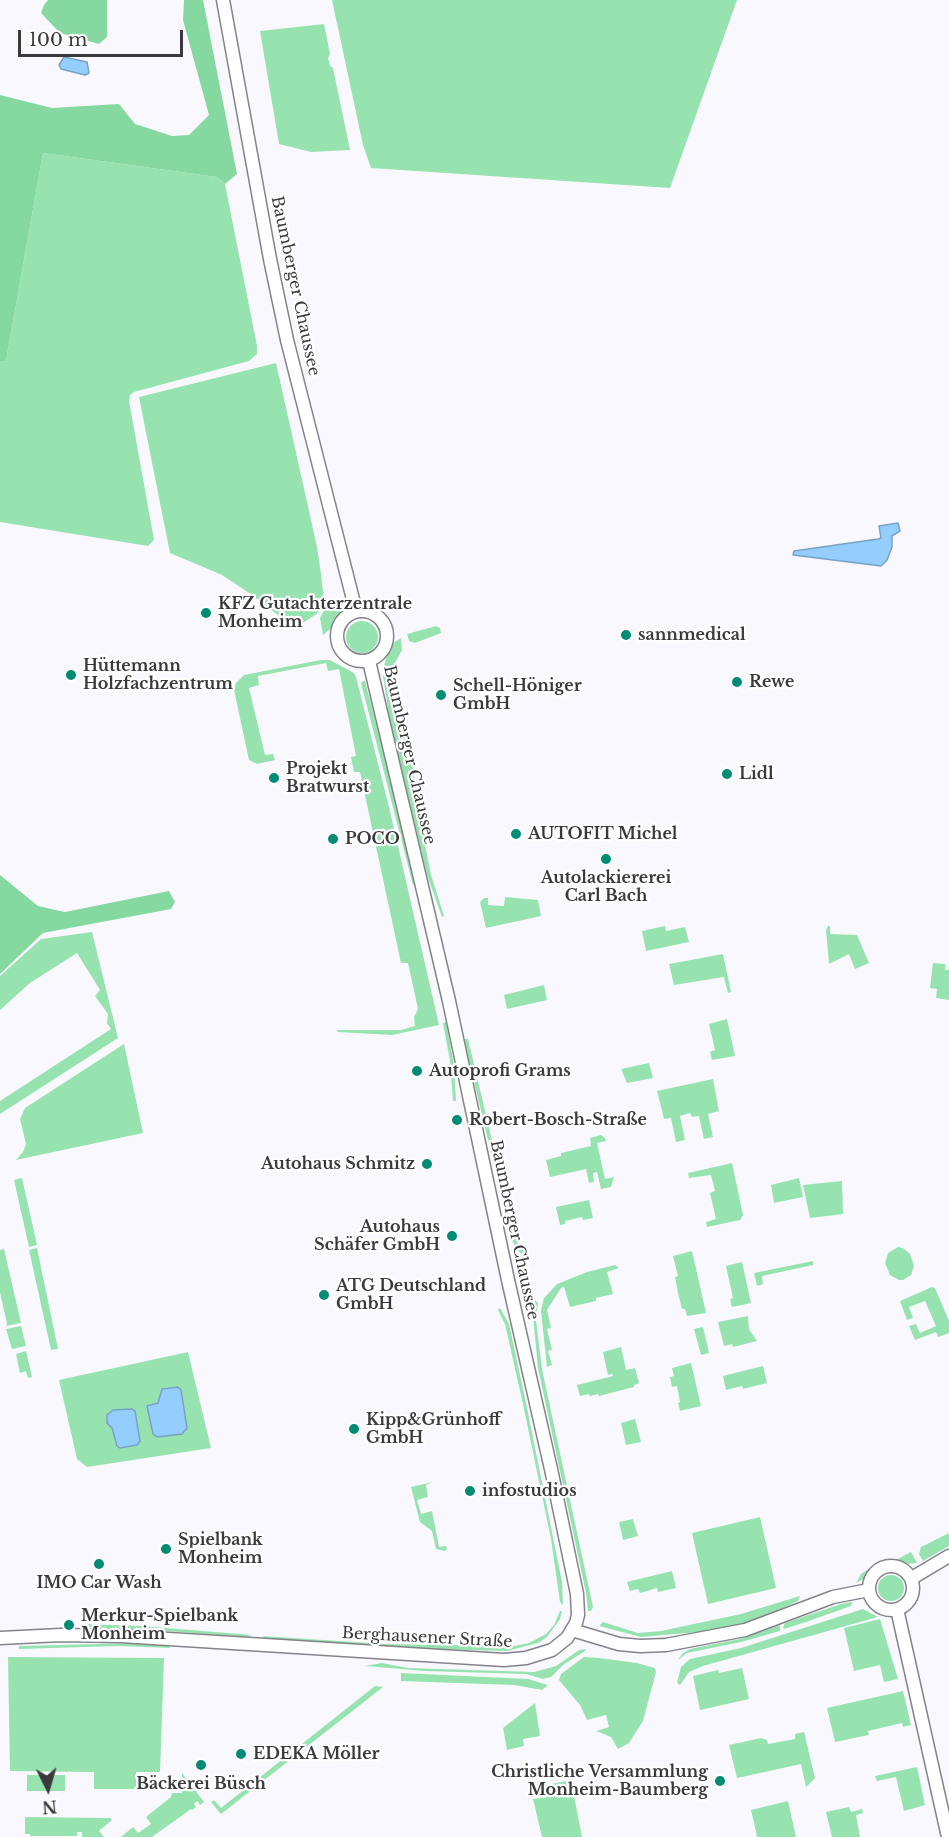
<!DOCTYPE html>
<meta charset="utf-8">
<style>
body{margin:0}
#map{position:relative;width:949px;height:1837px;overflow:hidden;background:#f9f8fe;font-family:"Libre Baskerville",serif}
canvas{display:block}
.north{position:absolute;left:18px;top:1759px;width:60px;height:60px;-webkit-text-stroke:4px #fff;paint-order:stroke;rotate:175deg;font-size:16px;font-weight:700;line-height:24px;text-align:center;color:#3a393c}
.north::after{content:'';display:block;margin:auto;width:21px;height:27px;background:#3a393c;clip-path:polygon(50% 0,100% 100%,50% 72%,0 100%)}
.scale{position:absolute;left:18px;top:30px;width:165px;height:27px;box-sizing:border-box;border:3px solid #3a393c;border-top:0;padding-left:8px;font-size:18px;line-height:21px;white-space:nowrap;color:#3a393c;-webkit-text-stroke:4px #fff;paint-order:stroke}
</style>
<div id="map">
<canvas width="949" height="1837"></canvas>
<div class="north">N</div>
<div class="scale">100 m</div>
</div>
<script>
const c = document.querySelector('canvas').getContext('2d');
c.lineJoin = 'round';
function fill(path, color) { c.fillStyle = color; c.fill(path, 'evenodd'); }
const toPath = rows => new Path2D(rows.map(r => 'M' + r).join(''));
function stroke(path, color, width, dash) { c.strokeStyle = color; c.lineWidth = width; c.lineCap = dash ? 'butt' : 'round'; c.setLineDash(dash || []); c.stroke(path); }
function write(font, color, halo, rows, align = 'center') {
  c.font = font + ' "Libre Baskerville",serif'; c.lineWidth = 4.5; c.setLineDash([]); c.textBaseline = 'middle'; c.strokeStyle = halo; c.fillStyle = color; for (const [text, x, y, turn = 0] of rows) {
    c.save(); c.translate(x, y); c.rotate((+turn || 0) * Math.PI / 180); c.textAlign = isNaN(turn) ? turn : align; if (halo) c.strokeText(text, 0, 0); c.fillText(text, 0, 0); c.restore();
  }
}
fill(toPath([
 [332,0,737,0,670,188,371,168,363,145],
 [324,24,330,54,328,58,330,66,333,68,350,150,311,152,279,144,260,31],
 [43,153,217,177,225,184,257,346,257,354,249,361,134,392,130,395,129,401,154,540,148,546,0,522,0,362,6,361],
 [276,363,317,547,321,574,324,601,318,613,301,624,293,623,283,619,252,595,222,575,170,553,139,397],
 [342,602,340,615,335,625,323,635,320,618,325,608],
 '346 637a16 16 0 1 1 32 0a16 16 0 1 1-32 0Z',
 [436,626,440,628,441,633,415,643,409,641,407,634],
 [401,638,402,650,394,665,383,669,390,645],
 [321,660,330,660,354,673,356,677,389,807,439,1025,392,1035,338,1032,337,1030,401,1030,415,1026,414,1017,418,1009,408,963,401,963,360,772,354,772,351,757,356,756,339,669,328,671,326,663,258,676,259,685,249,688,265,755,273,754,275,760,257,764,249,760,234,690,236,683,244,675],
 [393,674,411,751,417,805,431,875,444,916,442,917,427,875,389,715,383,676],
 [363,681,365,681,380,738,415,885,413,885,361,683],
 [505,897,538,900,541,916,486,928,480,902,484,898,488,898,488,905,504,906],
 [665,926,666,931,685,927,689,942,646,951,642,931],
 [828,926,830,926,830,934,857,935,869,963,855,969,849,954,829,964,826,930],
 [92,932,118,1038,0,1114,0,1101,111,1029,107,1023,108,1014,95,996,100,990,77,953,30,983,0,1010,0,976,41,939],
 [723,954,731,992,728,993,724,977,674,985,669,964],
 [933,963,945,964,945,970,949,970,949,1000,936,998,937,989,930,988],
 [544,985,547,1000,507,1009,504,995],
 [727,1019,735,1056,712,1060,710,1052,715,1050,709,1024],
 [446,1022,454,1065,456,1101,453,1101,450,1061,443,1023],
 [464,1039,468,1039,497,1161,493,1161],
 [124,1044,143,1133,16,1160,23,1152,26,1144,20,1119,25,1108],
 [649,1063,653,1078,627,1083,621,1069],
 [713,1079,719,1111,708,1114,713,1137,704,1139,699,1116,692,1117,690,1113,680,1116,685,1140,676,1142,671,1118,664,1119,657,1091],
 [601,1135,605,1138,606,1141,597,1143,605,1179,614,1177,611,1187,601,1189,597,1172,593,1173,594,1182,589,1183,586,1169,550,1177,546,1160,561,1156,561,1153,591,1146,590,1138],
 [732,1163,743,1215,740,1220,707,1227,706,1222,716,1219,710,1193,715,1191,711,1175,689,1178,688,1173],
 [498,1167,512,1232,520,1248,528,1254,526,1257,517,1250,511,1238,495,1168],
 [22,1178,37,1245,29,1247,14,1180],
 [799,1178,803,1197,774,1203,771,1185],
 [842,1181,843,1214,810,1218,803,1185],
 [589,1200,593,1218,583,1220,582,1217,565,1221,565,1224,560,1225,556,1207],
 [898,1247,903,1248,910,1254,914,1266,911,1275,903,1280,899,1280,890,1275,885,1263,888,1253],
 [37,1248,58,1349,51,1350,29,1250],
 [4,1249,21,1323,6,1326,7,1324,0,1292,0,1250],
 [692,1251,706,1313,687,1316,685,1309,682,1309,678,1293,675,1277,678,1276,673,1256],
 [813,1261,813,1265,762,1276,763,1284,757,1286,754,1273],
 [742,1262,751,1303,732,1307,730,1299,733,1298,726,1266],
 [615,1265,619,1268,607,1272,613,1294,596,1298,596,1301,570,1307,564,1287,561,1288,547,1310,551,1328,547,1329,552,1350,548,1351,552,1365,547,1367,541,1311,544,1298,557,1284,587,1272],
 [932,1287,935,1288,949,1321,949,1333,938,1337,936,1332,915,1340,909,1326,916,1324,920,1333,936,1326,925,1301,909,1307,913,1318,907,1320,900,1301],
 [535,1300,538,1303,536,1320,542,1369,593,1607,591,1611,588,1611,586,1593,538,1368,533,1316],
 [500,1308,509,1324,526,1403,562,1582,563,1605,560,1602,551,1539,523,1404,505,1324,498,1310],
 [748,1316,749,1329,757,1341,733,1347,732,1344,724,1346,718,1322],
 [21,1326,26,1346,12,1349,6,1329],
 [703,1327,709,1353,701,1355,694,1329],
 [621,1347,626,1370,635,1368,639,1383,634,1385,634,1387,599,1396,598,1394,590,1396,589,1394,580,1396,577,1385,613,1376,612,1374,608,1375,603,1352],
 [26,1351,32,1377,28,1378,26,1371,20,1373,16,1354],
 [188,1352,211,1448,87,1467,77,1459,59,1380],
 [691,1363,701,1406,680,1411,678,1403,680,1402,677,1386,672,1387,670,1377,674,1376,672,1368],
 [763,1366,767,1383,743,1389,742,1386,726,1390,723,1376],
 [635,1419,641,1442,626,1445,621,1423],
 [433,1482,426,1485,428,1497,417,1500,421,1514,432,1511,439,1547,446,1546,447,1549,445,1551,436,1549,432,1531,420,1522,411,1487],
 [760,1517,776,1588,708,1604,692,1533],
 [633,1519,638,1536,623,1540,619,1522],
 [949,1533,949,1546,923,1561,919,1554,921,1547],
 [911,1552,917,1563,907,1564,890,1561,883,1562,873,1568,865,1578,856,1583,861,1574,882,1560,898,1559],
 [672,1571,676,1588,658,1592,657,1588,640,1593,638,1589,630,1591,627,1582],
 '878 1588a13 13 0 1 1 26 0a13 13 0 1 1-26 0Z',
 [800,1596,798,1601,761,1618,721,1630,641,1637,599,1626,603,1622,638,1633,661,1631,741,1614],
 [852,1602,851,1606,806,1622,784,1629,783,1627,785,1623,841,1604],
 [863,1609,878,1617,703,1666,689,1672,680,1685,677,1683,681,1667,690,1659,741,1648],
 [560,1611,562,1611,560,1619,547,1637,538,1643,507,1651,398,1648,266,1639,262,1636,385,1644,514,1646,529,1643,546,1634,554,1625],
 [880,1619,898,1679,884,1682,880,1665,854,1671,844,1628],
 [82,1624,141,1626,252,1635,246,1637,155,1630,82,1627],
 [780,1625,780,1631,741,1642,687,1653,678,1660,682,1654,690,1649,740,1639],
 [139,1643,164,1644,171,1648,119,1646,19,1649,19,1646],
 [586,1649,585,1651,563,1665,551,1677,543,1679,526,1674,425,1671,365,1666,382,1663,408,1668,534,1672,556,1666,579,1650],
 [8,1657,164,1658,160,1772,136,1772,136,1789,94,1789,94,1772,10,1771],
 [584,1657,599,1658,637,1663,655,1668,656,1672,643,1721,629,1743,618,1749,611,1737,596,1731,609,1727,606,1715,587,1720,580,1705,559,1680,561,1674],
 [742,1668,749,1699,700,1710,693,1676,718,1670,719,1673],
 [401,1673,528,1679,548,1685,542,1690,514,1685,401,1681],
 [375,1686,383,1687,221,1814,211,1802,214,1800,221,1808],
 [903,1691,911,1725,903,1727,902,1723,868,1731,869,1735,835,1742,827,1708],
 [535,1703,540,1736,523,1739,524,1746,507,1750,503,1728],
 [804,1732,815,1778,806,1787,801,1764,737,1778,729,1745,761,1738,767,1740,768,1744,795,1739,795,1734],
 [917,1767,925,1805,904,1811,896,1777,877,1781,875,1776],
 [182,1773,204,1802,200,1805,197,1801,194,1804,196,1807,192,1810,191,1809,152,1837,121,1837,133,1827,138,1833,151,1824,146,1817,171,1797,172,1793,182,1793],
 [27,1775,65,1775,65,1791,27,1791],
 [571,1780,582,1837,542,1837,533,1799,554,1796,552,1784],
 [788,1801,796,1837,755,1837,757,1836,751,1810],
 [849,1807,851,1812,862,1809,863,1813,856,1815,860,1837,832,1837,826,1812],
 [25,1817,110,1818,112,1820,99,1831,104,1837,82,1837,82,1832,77,1832,77,1836,30,1836,30,1834,25,1834]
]), '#97e3af');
fill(toPath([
 [48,0,107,0,107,37,99,44,60,33,41,13,44,5],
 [184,0,203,0,237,174,225,184,217,177,43,153,6,361,0,362,0,95,52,108,119,104,135,124,172,136,189,135,209,115,183,20],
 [0,875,38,906,65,912,169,891,175,902,171,909,43,933,0,974]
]), '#86d8a1');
const water = toPath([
 [64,57,87,62,89,73,85,75,61,69,59,65,64,57],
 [898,523,900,531,892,536,892,547,887,560,881,566,793,555,794,551,878,539,881,538,879,526,898,523],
 [178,1387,181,1390,187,1428,182,1434,157,1437,153,1434,147,1406,158,1403,162,1389,178,1387],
 [132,1409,135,1411,140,1441,137,1445,120,1448,117,1446,112,1428,107,1423,107,1415,113,1410,132,1409]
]);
fill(water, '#94cefe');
stroke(water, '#79a1c4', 1.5);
const tertiary = toPath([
 [223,0,270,259,287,340,356,611],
 '337 636a25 25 0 1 1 50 0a25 25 0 1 1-50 0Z',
 '869 1588a22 22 0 1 1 44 0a22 22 0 1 1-44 0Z',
 [912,1578,949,1556],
 [897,1609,948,1837],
 [572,1630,619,1644,640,1646,666,1645,745,1630,833,1597,869,1590],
 [0,1638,61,1635,121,1636,504,1660,526,1658,552,1650,567,1638,576,1623,578,1615,577,1594,551,1469,508,1280,449,1001,369,661]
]);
stroke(tertiary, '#84838a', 15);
stroke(tertiary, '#fff', 12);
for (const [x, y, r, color] of [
 [206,613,6,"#008c74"],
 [626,635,6,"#008c74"],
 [71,675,6,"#008c74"],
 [737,682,6,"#008c74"],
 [441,695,6,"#008c74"],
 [727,774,6,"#008c74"],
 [274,778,6,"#008c74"],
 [516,834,6,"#008c74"],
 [333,839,6,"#008c74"],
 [606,859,6,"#008c74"],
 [417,1071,6,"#008c74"],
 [457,1120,6,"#008c74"],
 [427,1164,6,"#008c74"],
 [452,1236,6,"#008c74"],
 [324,1295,6,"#008c74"],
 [354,1429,6,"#008c74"],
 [470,1491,6,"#008c74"],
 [166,1549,6,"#008c74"],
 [99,1564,6,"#008c74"],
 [69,1625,6,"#008c74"],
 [241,1754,6,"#008c74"],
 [201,1765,6,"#008c74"],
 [720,1781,6,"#008c74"]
]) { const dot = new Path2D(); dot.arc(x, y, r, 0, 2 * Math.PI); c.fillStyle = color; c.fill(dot); stroke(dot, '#fff', 2); }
write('16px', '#3a393c', '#fff', [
 ["Baumberger Chaussee",295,286,78],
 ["Baumberger Chaussee",409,755,77],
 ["Baumberger Chaussee",514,1230,78],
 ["Berghausener Straße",427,1638,3]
]);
write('bold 16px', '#3a393c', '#fff', [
 ["KFZ Gutachterzentrale",218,604],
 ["Monheim",218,622],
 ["sannmedical",638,635],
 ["Hüttemann",83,666],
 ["Holzfachzentrum",83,684],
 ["Rewe",749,682],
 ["Schell-Höniger",453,686],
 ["GmbH",453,704],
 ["Projekt",286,769],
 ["Bratwurst",286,787],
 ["Lidl",739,774],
 ["AUTOFIT Michel",528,834],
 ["POCO",345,839],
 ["Autolackiererei",606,878,"center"],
 ["Carl Bach",606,896,"center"],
 ["Autoprofi Grams",429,1071],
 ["Robert-Bosch-Straße",469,1120],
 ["Autohaus Schmitz",415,1164,"right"],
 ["Autohaus",440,1227,"right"],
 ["Schäfer GmbH",440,1245,"right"],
 ["ATG Deutschland",336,1286],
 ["GmbH",336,1304],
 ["Kipp&Grünhoff",366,1420],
 ["GmbH",366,1438],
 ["infostudios",482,1491],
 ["Spielbank",178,1540],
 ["Monheim",178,1558],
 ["IMO Car Wash",99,1583,"center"],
 ["Merkur-Spielbank",81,1616],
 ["Monheim",81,1634],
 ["EDEKA Möller",253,1754],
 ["Christliche Versammlung",708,1772,"right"],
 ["Monheim-Baumberg",708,1790,"right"],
 ["Bäckerei Büsch",201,1784,"center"]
], 'left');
</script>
